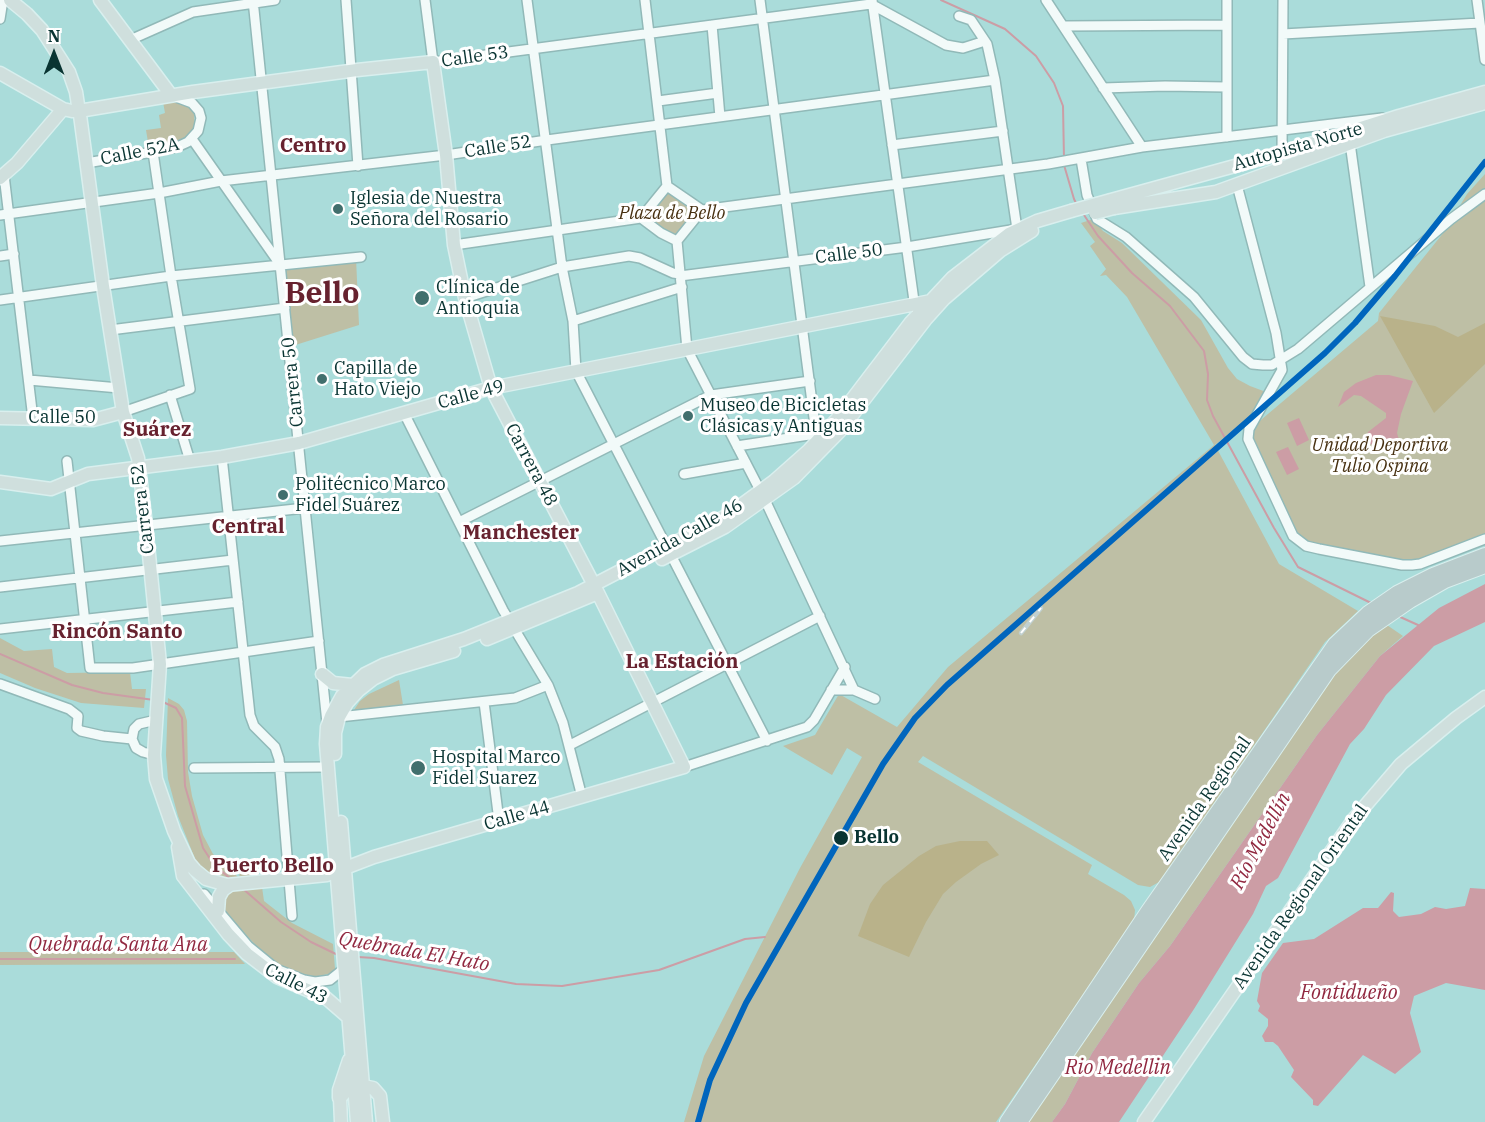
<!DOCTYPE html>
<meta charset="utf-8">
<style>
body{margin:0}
#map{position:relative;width:1485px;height:1122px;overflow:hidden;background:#aadcda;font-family:"IBM Plex Serif",serif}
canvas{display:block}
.north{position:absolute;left:24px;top:24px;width:60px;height:60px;-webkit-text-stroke:4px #fff;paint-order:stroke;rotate:0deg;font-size:16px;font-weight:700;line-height:24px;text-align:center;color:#093432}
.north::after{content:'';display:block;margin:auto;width:21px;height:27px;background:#093432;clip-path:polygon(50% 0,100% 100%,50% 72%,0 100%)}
</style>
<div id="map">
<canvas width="1485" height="1122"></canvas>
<div class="north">N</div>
</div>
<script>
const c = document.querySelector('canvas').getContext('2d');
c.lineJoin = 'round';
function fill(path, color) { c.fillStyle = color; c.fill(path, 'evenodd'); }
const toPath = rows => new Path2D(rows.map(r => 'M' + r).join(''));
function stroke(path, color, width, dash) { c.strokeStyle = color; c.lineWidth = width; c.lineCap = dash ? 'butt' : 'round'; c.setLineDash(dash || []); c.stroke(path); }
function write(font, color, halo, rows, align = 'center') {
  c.font = font + ' "IBM Plex Serif",serif'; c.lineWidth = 6; c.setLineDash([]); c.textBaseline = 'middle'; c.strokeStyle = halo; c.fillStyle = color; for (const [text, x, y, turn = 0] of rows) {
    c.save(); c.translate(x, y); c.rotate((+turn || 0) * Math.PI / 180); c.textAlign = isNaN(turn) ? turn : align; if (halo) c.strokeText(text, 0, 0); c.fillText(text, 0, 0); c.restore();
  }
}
fill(toPath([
 [172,100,183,101,191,108,194,114,195,129,189,136,178,143,149,148,146,130,161,128,159,115,165,113,163,102],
 [1485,174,1485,545,1410,570,1319,553,1293,536,1249,430,1378,321,1379,313,1444,232,1467,194],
 [667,189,698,210,676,238,645,217],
 [1093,219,1103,231,1122,243,1201,320,1228,368,1237,379,1250,386,1266,392,1252,415,1215,445,1279,564,1358,611,1325,642,1161,881,1150,887,1138,885,923,756,918,762,1092,865,1088,874,1124,895,1131,901,1135,910,1134,921,996,1122,684,1122,704,1056,800,868,862,757,847,748,832,775,783,746,815,735,839,694,897,727,948,667,1214,445,1127,297,1106,275,1100,276,1106,269,1090,246,1095,242,1081,223],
 [356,258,359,325,289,347,280,265],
 [1384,623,1403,636,1380,656,1317,735,1170,946,1139,983,1092,1053,1065,1104,1052,1122,1025,1122,1318,695,1351,655],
 [0,638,24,651,52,649,54,667,67,673,130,672,132,689,146,689,144,708,81,703,35,688,0,673],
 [399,680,403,705,354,710,360,701,369,694],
 [168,698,179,704,184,710,187,721,188,772,192,796,203,835,213,854,239,878,240,872,254,871,255,877,220,879,208,874,197,864,178,816,168,779,166,755],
 [262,887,264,901,292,923,333,944,335,969,332,973,315,977,287,970,261,951,223,910,223,899,227,893,233,890],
 [0,952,234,952,245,964,0,965]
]), '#bebfa5');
fill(toPath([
 [1380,316,1435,326,1458,337,1485,323,1485,364,1434,413],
 [960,841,987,841,999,855,981,864,956,882,943,894,926,922,909,957,858,936,870,904,883,885,919,856,936,846]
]), '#b9b28a');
fill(toPath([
 [1376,375,1389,375,1413,381,1401,414,1397,433,1399,440,1390,446,1373,445,1367,443,1366,439,1368,432,1386,418,1386,413,1361,396,1354,395,1338,407,1344,392,1356,383],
 [1299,418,1309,440,1297,446,1287,423],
 [1288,447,1299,469,1287,475,1276,452],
 [1485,584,1485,622,1434,646,1386,695,1364,729,1350,744,1278,878,1266,886,1253,914,1194,1009,1119,1122,1052,1122,1065,1104,1092,1053,1139,983,1170,946,1317,735,1380,656,1439,608],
 [1470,888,1485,889,1485,990,1446,983,1414,996,1410,1013,1421,1052,1395,1074,1363,1055,1318,1106,1313,1105,1313,1100,1291,1077,1294,1070,1278,1046,1273,1042,1265,1042,1262,1036,1268,1026,1268,1019,1258,1011,1260,1006,1257,1001,1262,973,1283,943,1314,939,1363,908,1378,908,1391,892,1394,893,1393,911,1399,917,1421,914,1435,907,1446,909,1465,906]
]), '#cc9da5');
stroke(toPath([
 [941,0,1005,29,1036,56,1054,83,1063,106,1064,159],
 [1064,165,1074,199,1077,205],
 [1082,212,1098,236,1132,273,1170,306,1204,351,1208,374,1207,400,1213,416,1274,528,1298,567,1371,603],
 [1398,616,1418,625],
 [0,654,72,685,103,693,154,700],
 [163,702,176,708,182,718,185,786,203,848,214,865,231,879],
 [242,888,281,922,311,942,340,956],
 [358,957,374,958,516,984,562,986,659,970,745,939,765,937],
 [0,959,235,959]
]), '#cc9da5', 2);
const minor = toPath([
 [253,0,327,723],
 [346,0,358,166],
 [425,0,433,62,871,4],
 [527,0,562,267,573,321,576,371,767,741],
 [645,0,667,186],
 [760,0,817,441],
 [872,0,915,308],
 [1046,0,1142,147],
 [1227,0,1227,137],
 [1477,0,1485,60],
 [871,4,946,45,963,48,985,41],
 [0,19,3,0],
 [712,25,720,117],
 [1064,26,1227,25],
 [1283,34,1480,23],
 [130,40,193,12,275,0],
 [1103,88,1165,86,1226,87],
 [658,101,718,93],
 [192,139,279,263],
 [1350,143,1370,287],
 [892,145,1003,131],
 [1282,153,1283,0],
 [1081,159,1087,195,1097,219,1126,237,1194,297,1243,357,1252,364,1263,365,1272,365,1298,349,1451,219,1485,194],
 [86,163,153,152,177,147,188,142,198,131,201,118,199,111,192,103,176,97],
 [4,175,33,419],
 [1237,185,1276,333,1282,370,1249,429,1248,439,1293,536,1306,546,1319,549,1402,565,1412,565,1420,564,1485,539],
 [0,215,159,193,221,181,446,155,547,140,995,80],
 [641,218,661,233,677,241,702,210,1048,164,1142,147,1382,118],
 [677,241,687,349,765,500,854,690],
 [454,245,641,218,667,186,702,210],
 [0,256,14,254],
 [680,276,907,247,1017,229,995,80,987,44,971,20,959,16],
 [465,298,562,267,629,256,640,258,673,273,680,274],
 [0,300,171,276,361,257],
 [573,321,682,287],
 [110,330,285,308],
 [29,380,119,388],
 [170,395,190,461],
 [123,412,190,389,171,276,153,152],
 [404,413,503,610,548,685,563,723,582,797],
 [737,446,822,433],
 [222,457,250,715,254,726,275,747,279,759,292,916],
 [67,461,90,668,133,668,319,641],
 [684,474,746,463],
 [459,522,711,395,810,381],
 [0,541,305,508],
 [0,587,233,560],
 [0,629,238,602],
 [0,684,69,709,78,716,77,728,81,731,103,736,132,739],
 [831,690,854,690,875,699],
 [484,702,499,821],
 [339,717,515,698,548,685],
 [570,745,820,616],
 [154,755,143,752,136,748,132,739,134,729,139,724,156,720],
 [684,767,807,727,814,720,845,667],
 [194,768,328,767],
 [204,894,248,946,276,969,304,980,315,982,330,980,345,968]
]);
const major = toPath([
 [100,0,171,95],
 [0,73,63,109,72,111,79,111,193,92,357,70,433,62,446,155,454,245,465,298,491,388,594,585,684,767,374,857,327,875,227,885,206,879,195,870,189,863,174,831,156,779,154,755,160,664,146,525,138,458,123,412,103,286,80,115,79,111,78,105,76,92,69,72,42,30,27,14,10,0],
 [0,178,17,163,63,109],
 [1111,200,1282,153,1399,116,1485,92],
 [1114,208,1216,192,1384,131,1485,103],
 [0,418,93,420,123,412],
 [0,482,51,489,88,474,222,457,299,443,491,388,931,301],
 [662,559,725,527,794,478,840,431,926,319,944,299,1000,251,1032,231],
 [487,639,593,595],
 [322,674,333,683,352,685],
 [335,754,335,733,339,717,347,703,359,690,373,679,393,669,454,651],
 [341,822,366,1122],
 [178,847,183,876,228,934,247,954,277,977,326,998,349,1018],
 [218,911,219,897,223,890,230,885],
 [339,1098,339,1090,349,1060],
 [341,1122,340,1098,348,1089,363,1086,373,1088,380,1096,383,1122],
 [357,1122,326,744,327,727,331,716,342,696,365,674,383,665,464,639,578,593,726,516,774,481,809,450,837,419,911,322,952,278,1009,234,1037,221,1071,211],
 [1144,1122,1353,820,1401,764,1456,718,1485,697]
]);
const highway = toPath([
 [1007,1122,1148,911,1335,644,1368,613,1397,593,1433,575,1485,555],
 [1020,1122,1329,670,1368,630,1410,601,1445,581,1485,566]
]);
stroke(minor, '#91b9b8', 12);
stroke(major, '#d9efee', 15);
stroke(highway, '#d9efee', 16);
stroke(minor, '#f2faf9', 9);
stroke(major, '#cfdfdd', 12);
stroke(highway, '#b8cbcb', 14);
const rail = toPath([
 [1021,633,1041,608]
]);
stroke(rail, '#c0d0d0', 4.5);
stroke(rail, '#fff', 2, [7]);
const majorBridge = toPath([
 [1071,211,1111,200],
 [1095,213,1114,208]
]);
stroke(majorBridge, '#d9efee', 15, []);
stroke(majorBridge, '#cfdfdd', 12);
stroke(toPath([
 [698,1122,710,1080,746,1003,883,764,915,718,947,685,1325,353,1355,323,1395,276,1485,162]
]), '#0065bd', 6);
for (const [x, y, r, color] of [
 [338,209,6,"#416f6d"],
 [422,298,8,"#416f6d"],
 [322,379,6,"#416f6d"],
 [688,416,6,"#416f6d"],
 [283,495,6,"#416f6d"],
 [418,768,8,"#416f6d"],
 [841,838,8,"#093432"]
]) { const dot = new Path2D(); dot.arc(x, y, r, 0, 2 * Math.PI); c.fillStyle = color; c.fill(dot); stroke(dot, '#fff', 2); }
write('18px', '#093432', '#fff', [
 ["Calle 53",475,57,-8],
 ["Calle 52",498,147,-9],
 ["Autopista Norte",1298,147,-16],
 ["Calle 52A",140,152,-11],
 ["Calle 50",849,254,-7],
 ["Carrera 50",293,382,-96],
 ["Calle 49",471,395,-15],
 ["Calle 50",62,418],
 ["Carrera 48",531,465,62],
 ["Carrera 52",143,509,-97],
 ["Avenida Calle 46",680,538,-29],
 ["Avenida Regional",1205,799,-55],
 ["Calle 44",517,816,-16],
 ["Avenida Regional Oriental",1301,897,-55],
 ["Calle 43",296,984,27]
]);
write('18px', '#093432', '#fff', [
 ["Iglesia de Nuestra",350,199],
 ["Señora del Rosario",350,220],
 ["Clínica de",436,288],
 ["Antioquia",436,309],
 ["Capilla de",334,369],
 ["Hato Viejo",334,390],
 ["Museo de Bicicletas",700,406],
 ["Clásicas y Antiguas",700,427],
 ["Politécnico Marco",295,485],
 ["Fidel Suárez",295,506],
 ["Hospital Marco",432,758],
 ["Fidel Suarez",432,779]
], 'left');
write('italic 18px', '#473011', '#fff', [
 ["Plaza de Bello",672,214],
 ["Unidad Deportiva",1380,446],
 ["Tulio Ospina",1380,467]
]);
write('bold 18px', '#093432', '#fff', [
 ["Bello",854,838]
], 'left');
write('bold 20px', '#67222f', '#fff', [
 ["Centro",313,146],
 ["Suárez",157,430],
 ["Central",248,527],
 ["Manchester",521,533],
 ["Rincón Santo",117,632],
 ["La Estación",682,662],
 ["Puerto Bello",273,866]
]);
write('italic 20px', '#912840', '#fff', [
 ["Río Medellín",1261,841,-62],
 ["Quebrada Santa Ana",118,945],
 ["Quebrada El Hato",414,952,10],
 ["Fontidueño",1349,993],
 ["Rio Medellin",1118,1068]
]);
write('bold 30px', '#67222f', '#fff', [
 ["Bello",322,294]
]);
</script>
